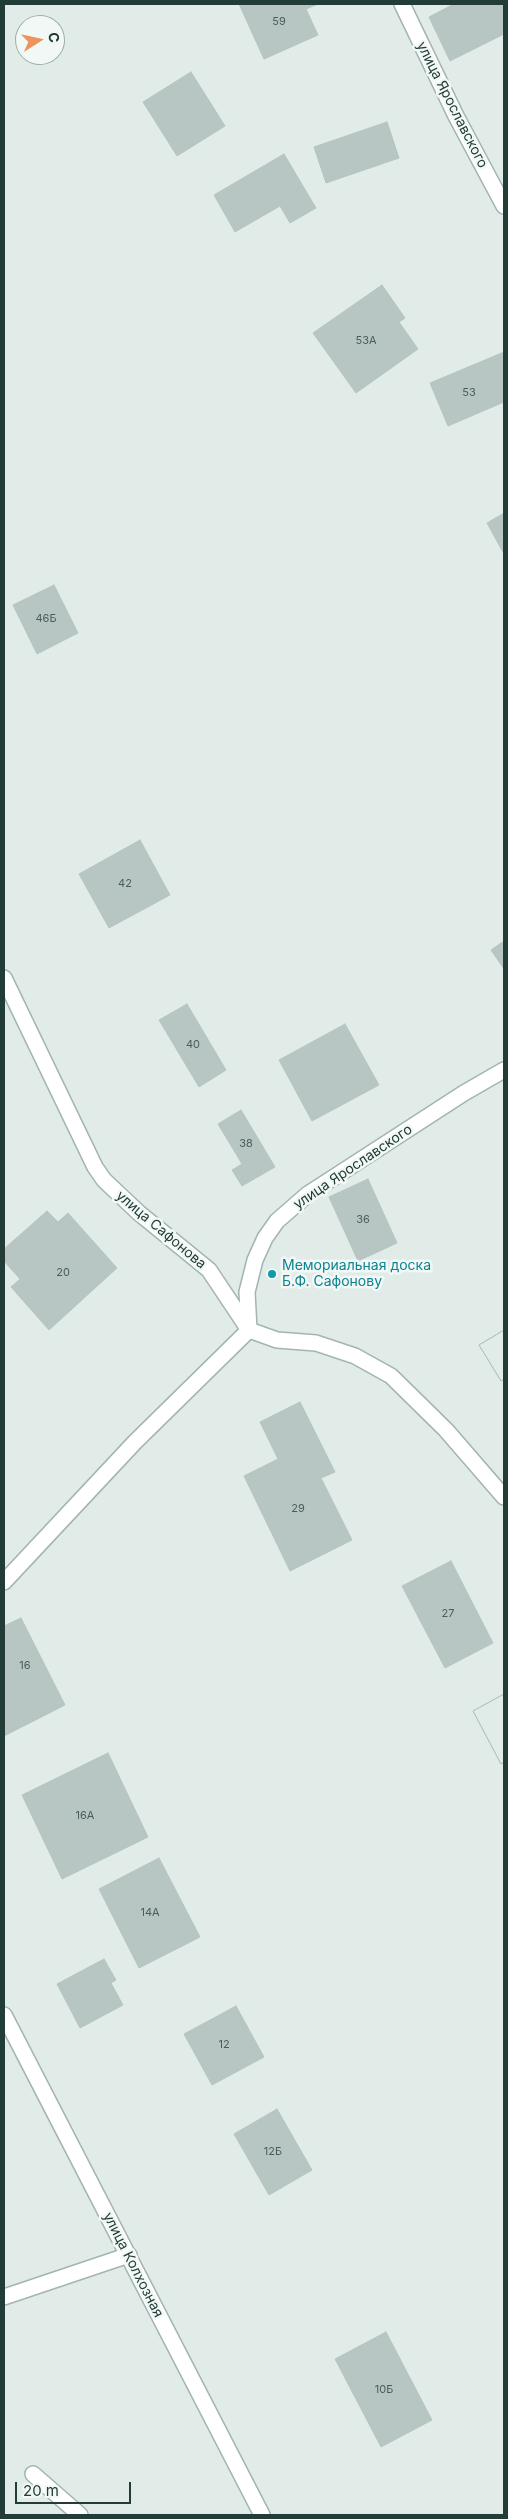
<!DOCTYPE html>
<meta charset="utf-8">
<style>
body{margin:0}
#map{position:relative;width:508px;height:2519px;overflow:hidden;background:#e1ece8;font-family:Inter,sans-serif}
canvas{display:block}
.frame{position:absolute;inset:0;border:5px solid #223c38;pointer-events:none}
.north{position:absolute;left:15px;top:15px;width:50px;height:50px;box-sizing:border-box;background:#f2f8f6;border:1px solid #9fadaa;border-radius:50%;rotate:80deg;font-size:14px;font-weight:700;line-height:20px;text-align:center;color:#223c38}
.north::after{content:'';display:block;margin:auto;width:18px;height:22px;background:#ef935c;clip-path:polygon(50% 0,100% 100%,50% 72%,0 100%)}
.scale{position:absolute;left:15px;top:2482px;width:116px;height:22px;box-sizing:border-box;border:2px solid #223c38;border-top:0;padding-left:6px;font-size:15px;line-height:18px;white-space:nowrap;color:#223c38;-webkit-text-stroke:4px #f2f8f6;paint-order:stroke}
</style>
<div id="map">
<canvas width="508" height="2519"></canvas>
<div class="frame"></div>
<div class="north">С</div>
<div class="scale">20 m</div>
</div>
<script>
const c = document.querySelector('canvas').getContext('2d');
c.lineJoin = 'round';
function fill(path, color) { c.fillStyle = color; c.fill(path, 'evenodd'); }
const toPath = rows => new Path2D(rows.map(r => 'M' + r).join(''));
function stroke(path, color, width, dash) { c.strokeStyle = color; c.lineWidth = width; c.lineCap = dash ? 'butt' : 'round'; c.setLineDash(dash || []); c.stroke(path); }
function write(font, color, halo, rows, align = 'center') {
  c.font = font + ' Inter,sans-serif'; c.lineWidth = 5; c.setLineDash([]); c.textBaseline = 'middle'; c.strokeStyle = halo; c.fillStyle = color; for (const [text, x, y, turn = 0] of rows) {
    c.save(); c.translate(x, y); c.rotate((+turn || 0) * Math.PI / 180); c.textAlign = isNaN(turn) ? turn : align; if (halo) c.strokeText(text, 0, 0); c.fillText(text, 0, 0); c.restore();
  }
}
const building = toPath([
 [239,4,318,4,306,9,318,35,264,59,239,4],
 [504,4,504,34,450,61,429,17,454,4,504,4],
 [191,72,225,126,177,156,143,102,191,72],
 [387,122,399,158,326,183,314,147,387,122],
 [284,154,316,208,290,223,280,206,235,232,214,195,284,154],
 [382,285,405,318,399,322,418,349,356,393,313,333,382,285],
 [504,352,504,402,448,426,430,383,504,352],
 [504,513,504,554,487,523,504,513],
 [54,585,78,633,37,654,13,605,54,585],
 [140,840,170,895,109,928,79,874,140,840],
 [504,941,504,969,491,950,504,941],
 [187,1004,226,1070,199,1087,159,1020,187,1004],
 [345,1024,379,1085,312,1121,279,1060,345,1024],
 [241,1110,275,1167,242,1186,232,1170,242,1164,218,1124,241,1110],
 [368,1179,397,1243,358,1261,329,1197,368,1179],
 [47,1211,58,1222,68,1213,117,1268,49,1330,11,1287,20,1279,4,1261,4,1249,47,1211],
 [504,1330,504,1379,501,1381,479,1345,504,1330],
 [504,1330,504,1379,501,1381,479,1345,504,1330],
 [300,1402,335,1472,321,1478,352,1540,290,1571,244,1476,278,1459,260,1422,300,1402],
 [451,1561,493,1643,445,1668,402,1586,451,1561],
 [21,1618,65,1705,4,1736,4,1626,21,1618],
 [504,1694,504,1762,501,1764,473,1711,504,1694],
 [504,1694,504,1762,501,1764,473,1711,504,1694],
 [108,1753,148,1837,62,1879,22,1795,108,1753],
 [159,1858,200,1937,139,1968,99,1889,159,1858],
 [104,1959,116,1980,111,1983,123,2005,80,2028,57,1984,104,1959],
 [236,2006,264,2057,212,2085,184,2034,236,2006],
 [277,2109,312,2170,269,2195,234,2134,277,2109],
 [386,2332,432,2420,381,2447,335,2359,386,2332]
]);
fill(building, '#b7c6c2');
stroke(building, '#b4c5c0', 1);
const service = toPath([
 [33,2474,80,2515]
]);
const minor = toPath([
 [402,4,456,116,504,206],
 [4,978,95,1167,104,1180,139,1213,209,1270,249,1330,277,1340,316,1343,355,1356,391,1376,446,1430,504,1497],
 [4,1582,135,1442,249,1330,247,1292,255,1260,265,1238,277,1221,308,1194,464,1093,504,1070],
 [4,2015,262,2515],
 [4,2297,129,2255]
]);
stroke(service, '#a4b4b0', 18);
stroke(minor, '#a4b4b0', 18);
stroke(service, '#fff', 15);
stroke(minor, '#fff', 15);
for (const [x, y, r, color] of [
 [272,1274,5,"#0f9aa8"]
]) { const dot = new Path2D(); dot.arc(x, y, r, 0, 2 * Math.PI); c.fillStyle = color; c.fill(dot); stroke(dot, '#f2f8f6', 2); }
write('11px', '#475e5a', null, [
 ["59",279,22],
 ["53А",366,341],
 ["53",469,393],
 ["46Б",46,619],
 ["42",125,884],
 ["40",193,1045],
 ["38",246,1144],
 ["36",363,1220],
 ["20",63,1273],
 ["29",298,1509],
 ["27",448,1614],
 ["16",25,1666],
 ["16А",85,1816],
 ["14А",150,1913],
 ["12",224,2045],
 ["12Б",273,2152],
 ["10Б",384,2390]
]);
write('14px', '#223c38', '#f2f8f6', [
 ["улица Ярославского",452,105,63],
 ["улица Ярославского",353,1167,-34],
 ["улица Сафонова",161,1230,40],
 ["улица Колхозная",133,2265,63]
]);
write('14px', '#0d838f', '#f2f8f6', [
 ["Мемориальная доска",282,1266],
 ["Б.Ф. Сафонову",282,1282]
], 'left');
</script>
